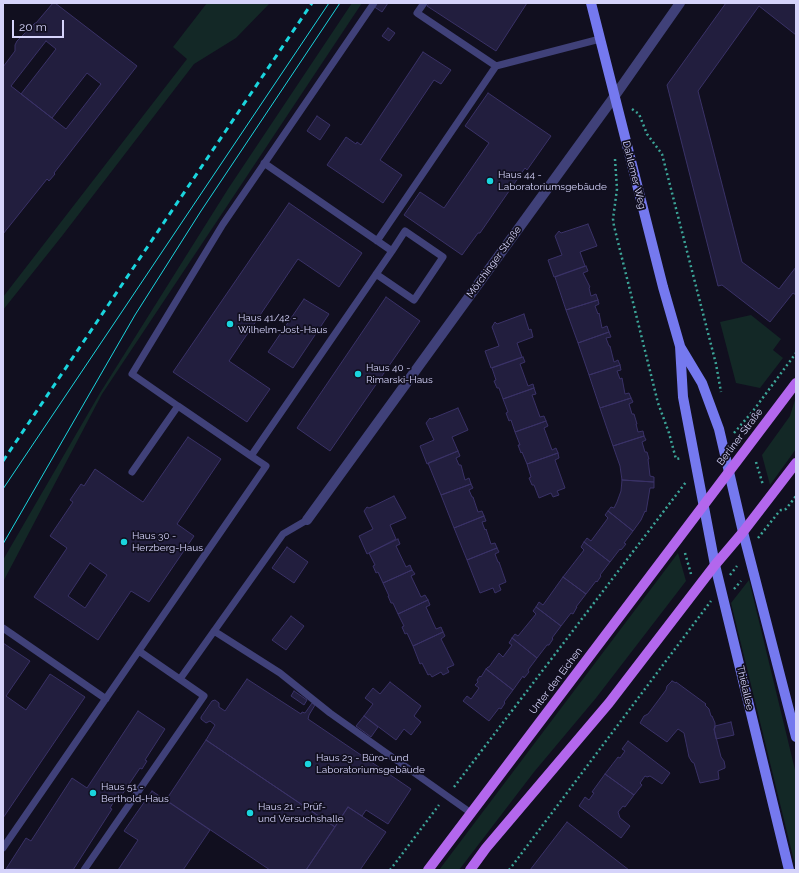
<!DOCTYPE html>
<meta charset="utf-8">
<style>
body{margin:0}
#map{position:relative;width:799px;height:873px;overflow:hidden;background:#110f1f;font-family:Raleway,sans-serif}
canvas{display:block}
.frame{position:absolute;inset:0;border:4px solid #d5d3fa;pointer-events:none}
.scale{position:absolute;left:12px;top:20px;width:52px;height:18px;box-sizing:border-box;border:2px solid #d5d3fa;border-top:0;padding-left:5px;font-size:12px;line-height:14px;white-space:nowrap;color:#d5d3fa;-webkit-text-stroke:3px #110f1f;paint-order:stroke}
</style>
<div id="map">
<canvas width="799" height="873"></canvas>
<div class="frame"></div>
<div class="scale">20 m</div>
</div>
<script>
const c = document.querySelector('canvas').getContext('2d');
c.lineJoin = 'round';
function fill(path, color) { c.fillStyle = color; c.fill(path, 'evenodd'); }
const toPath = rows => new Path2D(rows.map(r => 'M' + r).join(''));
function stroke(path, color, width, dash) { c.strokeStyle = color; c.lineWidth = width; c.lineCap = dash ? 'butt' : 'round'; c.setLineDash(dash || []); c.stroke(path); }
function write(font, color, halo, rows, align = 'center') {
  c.font = font + ' Raleway,sans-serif'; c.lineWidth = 3.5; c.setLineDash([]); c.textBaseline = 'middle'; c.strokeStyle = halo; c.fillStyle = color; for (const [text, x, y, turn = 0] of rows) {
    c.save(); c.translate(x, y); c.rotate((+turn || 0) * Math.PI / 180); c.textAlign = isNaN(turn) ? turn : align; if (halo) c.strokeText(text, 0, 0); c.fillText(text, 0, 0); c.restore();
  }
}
fill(toPath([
 [207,3,270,3,236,38,194,64,62,236,3,310,3,297,187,59,173,47],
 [352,3,362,3,102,394,3,582,3,560,100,393,228,189],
 [751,315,781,339,773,350,783,358,760,388,736,383,720,322],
 [796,397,796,449,770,485,762,455,790,416],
 [678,553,686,581,596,698,534,772,459,870,439,870],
 [749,580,796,774,796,869,731,603]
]), '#132826');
const building = toPath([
 [53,3,55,3,137,66,54,173,55,174,49,181,47,179,3,234,3,67,15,51,15,45,17,41,35,23,36,23,53,3],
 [46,41,56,49,21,94,52,118,87,73,101,84,66,129,11,86,46,41],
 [375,3,388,3,382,12,373,6,375,3],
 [429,3,527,3,496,51,427,6,429,3],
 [726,3,796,3,796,35,759,6,698,91,742,262,779,289,796,267,796,295,793,293,770,322,722,285,718,286,667,85,726,3],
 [388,28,395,33,389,41,382,36,388,28],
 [423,52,451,70,441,84,434,80,380,160,402,175,383,203,327,165,346,137,356,144,357,142,361,145,423,52],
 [488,93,551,136,527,170,525,168,480,233,478,233,462,255,404,215,420,192,444,208,489,143,465,126,488,93],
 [317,116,330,125,320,140,307,131,317,116],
 [289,203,362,253,339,287,298,259,229,361,270,389,247,422,173,372,289,203],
 [588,224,597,246,580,252,585,266,554,277,548,260,562,255,555,236,559,231,561,233,588,224],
 [586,266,588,271,583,273,590,287,589,288,591,296,596,294,598,300,566,310,555,277,586,266],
 [386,297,420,321,330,451,297,428,386,297],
 [304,299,329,314,293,368,268,352,304,299],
 [598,300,599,304,595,306,598,314,599,313,602,328,607,326,609,332,578,343,566,310,598,300],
 [524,314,529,330,531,329,533,337,517,343,522,357,491,368,485,351,499,346,492,327,495,322,497,324,524,314],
 [609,332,611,337,606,338,609,346,610,346,614,362,618,360,620,365,589,375,578,343,609,332],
 [523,357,525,362,520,364,528,386,533,384,534,388,503,399,499,388,497,388,494,381,496,380,492,368,523,357],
 [620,365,621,370,617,371,620,379,622,378,625,394,629,393,631,398,600,408,589,375,620,365],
 [534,388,536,394,532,395,540,417,544,416,546,421,515,432,511,420,509,421,506,413,508,412,503,399,534,388],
 [631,398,633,402,629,404,632,414,634,414,637,424,636,424,638,432,643,431,644,436,613,446,600,408,631,398],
 [458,408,468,430,452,437,458,451,427,464,420,446,434,440,426,423,430,418,431,419,458,408],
 [546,421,548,426,544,428,552,450,556,448,558,453,527,464,522,452,521,453,518,445,520,445,515,432,546,421],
 [644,436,646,440,642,442,645,452,647,452,649,459,648,459,650,476,654,477,654,482,622,480,620,466,613,446,644,436],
 [188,437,221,459,177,524,194,536,149,602,131,591,98,640,34,597,67,548,50,536,73,502,70,500,81,484,84,486,95,469,143,502,188,437],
 [90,563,107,575,85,608,68,596,90,563],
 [458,451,460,456,456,458,459,465,461,465,465,480,469,478,471,484,441,495,428,463,458,451],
 [558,453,559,458,555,460,565,488,557,491,559,495,553,497,551,493,539,498,534,485,532,485,529,478,531,477,527,464,558,453],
 [622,480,654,482,654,488,650,488,646,512,645,511,641,520,633,531,608,511,611,507,614,508,617,502,621,491,622,480],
 [471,484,473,488,469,490,472,497,473,497,478,512,482,511,484,516,454,528,441,495,471,484],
 [394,496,406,518,390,525,396,539,367,554,359,536,373,529,364,511,367,507,369,508,394,496],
 [608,511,633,531,624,543,626,544,621,550,620,549,610,562,584,542,587,538,591,541,608,518,605,515,608,511],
 [484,516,486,521,482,522,485,530,486,529,491,544,495,543,497,548,467,560,454,528,484,516],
 [398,539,400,544,396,546,406,567,410,565,412,570,383,583,378,572,376,573,373,566,375,565,369,553,398,539],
 [584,542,610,562,600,575,601,576,597,582,596,581,586,594,563,577,584,550,581,547,584,542],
 [287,547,308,562,294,583,272,568,287,547],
 [497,548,499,552,495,554,498,562,499,562,506,582,499,585,501,590,495,593,493,588,480,593,467,560,497,548],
 [412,570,415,574,411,576,421,597,425,595,428,600,398,614,393,603,391,603,388,596,389,596,383,583,412,570],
 [563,577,586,594,576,607,577,607,573,614,571,613,561,626,536,607,539,602,543,605,563,577],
 [428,600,430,605,426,607,436,629,441,627,443,632,413,646,407,633,405,634,402,627,404,626,398,614,428,600],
 [536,607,561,626,552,638,553,639,549,645,547,645,537,658,512,638,515,634,518,636,536,614,533,611,536,607],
 [291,616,304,626,286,650,272,640,291,616],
 [443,632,445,636,441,639,454,665,447,668,449,672,443,675,441,672,432,677,430,674,428,675,422,663,420,664,413,646,443,632],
 [512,638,537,658,528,670,529,672,524,678,523,676,513,690,486,669,488,667,489,667,499,653,503,657,512,645,509,643,512,638],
 [3,643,30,661,6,696,26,710,50,674,85,697,3,818,3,643],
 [486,669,513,690,504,702,505,703,501,709,499,708,489,721,463,701,467,696,471,699,479,688,475,685,478,682,477,680,480,676,481,677,486,669],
 [247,679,301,714,302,712,305,713,312,703,315,705,309,715,308,719,411,789,388,824,366,810,362,816,348,807,335,827,206,740,215,725,210,721,206,723,201,719,201,717,212,701,215,700,219,703,219,707,225,711,247,679],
 [672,681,676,683,676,682,706,704,705,705,709,709,711,716,712,716,715,723,715,728,714,729,721,757,724,761,725,766,725,768,718,771,719,779,700,783,694,763,692,762,689,757,684,733,678,729,667,742,640,723,644,716,648,714,666,690,667,686,672,681],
 [390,682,421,706,414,716,421,722,411,735,404,729,396,740,364,716,373,704,365,698,373,688,380,694,390,682],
 [294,691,307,700,304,705,291,696,294,691],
 [138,711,165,729,145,760,147,761,142,769,140,768,119,799,116,798,110,808,112,809,73,870,6,869,26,838,31,841,72,778,87,788,138,711],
 [364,716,378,727,371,737,356,726,364,716],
 [731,722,734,735,716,739,714,729,715,726,731,722],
 [206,740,335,827,306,870,270,870,166,800,206,740],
 [628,741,670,773,662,784,650,776,647,777,645,776,640,783,642,785,634,795,605,774,618,757,620,758,625,751,622,749,628,741],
 [605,774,634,795,625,807,623,806,618,812,620,818,630,826,621,838,579,806,585,797,589,800,594,793,592,792,605,774],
 [152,791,210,830,183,870,118,870,138,840,124,831,152,791],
 [348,807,386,832,360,870,306,870,348,807],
 [567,822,629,870,530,870,567,822]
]);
fill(building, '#221e3e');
stroke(building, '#3a3267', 1);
stroke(toPath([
 [632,109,639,114,647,134,662,154,716,364,721,392],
 [615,159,617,189,613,219,614,226,658,403,669,433,676,459,682,458],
 [734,433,753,411,796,353],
 [756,462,763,485],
 [758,538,778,513,781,510,786,509,796,496],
 [685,553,691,574],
 [730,575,737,566],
 [734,589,741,581],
 [454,787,686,482],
 [390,870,439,805],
 [509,870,711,601]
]), '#3ca598', 2.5, [2, 3]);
stroke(toPath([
 [424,3,417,13,496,66],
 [377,241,496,66,600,39],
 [376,274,414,300,443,257,405,231,392,251],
 [178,406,132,374,223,224,374,3],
 [132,472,178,406,251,456],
 [3,628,106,699],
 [214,631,280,673,330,713,471,813],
 [180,679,283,534,307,520],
 [3,848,266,466,251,456,392,251,264,163],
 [84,870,204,696,139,651]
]), '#404179', 7);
stroke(toPath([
 [307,520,614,97,680,3]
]), '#404179', 10);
stroke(toPath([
 [591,3,663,287,680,346,683,397,715,565,789,870],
 [681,348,702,383,719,429,743,532,796,737]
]), '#7579ef', 10);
stroke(toPath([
 [428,870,796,383],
 [470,870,486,848,609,703,715,565,743,532,796,463]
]), '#b367ed', 10);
stroke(toPath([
 [3,489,329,3],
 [3,544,135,315,201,211,340,3]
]), '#1ad5de', 1);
stroke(toPath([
 [3,461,312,3]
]), '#1ad5de', 3, [6, 5]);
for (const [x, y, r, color] of [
 [490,181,4,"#1ad5de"],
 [230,324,4,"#1ad5de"],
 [358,374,4,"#1ad5de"],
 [124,542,4,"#1ad5de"],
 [308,764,4,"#1ad5de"],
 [93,793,4,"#1ad5de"],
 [250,813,4,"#1ad5de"]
]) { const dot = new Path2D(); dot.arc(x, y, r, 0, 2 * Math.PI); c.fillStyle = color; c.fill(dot); stroke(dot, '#110f1f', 1.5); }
write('10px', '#d5d3fa', '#110f1f', [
 ["Haus 44 -",498,175],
 ["Laboratoriumsgebäude",498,187],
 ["Haus 41/42 -",238,318],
 ["Wilhelm-Jost-Haus",238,330],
 ["Haus 40 -",366,368],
 ["Rimarski-Haus",366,380],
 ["Haus 30 -",132,536],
 ["Herzberg-Haus",132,548],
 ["Haus 23 - Büro- und",316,758],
 ["Laboratoriumsgebäude",316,770],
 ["Haus 51 -",101,787],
 ["Berthold-Haus",101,799],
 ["Haus 21 - Prüf-",258,807],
 ["und Versuchshalle",258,819]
], 'left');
write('10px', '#d5d3fa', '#110f1f', [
 ["Dahlemer Weg",634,175,76],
 ["Mörchinger Straße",494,262,-54],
 ["Berliner Straße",740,437,-53],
 ["Unter den Eichen",556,681,-53],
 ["Thielallee",745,688,77]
]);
</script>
